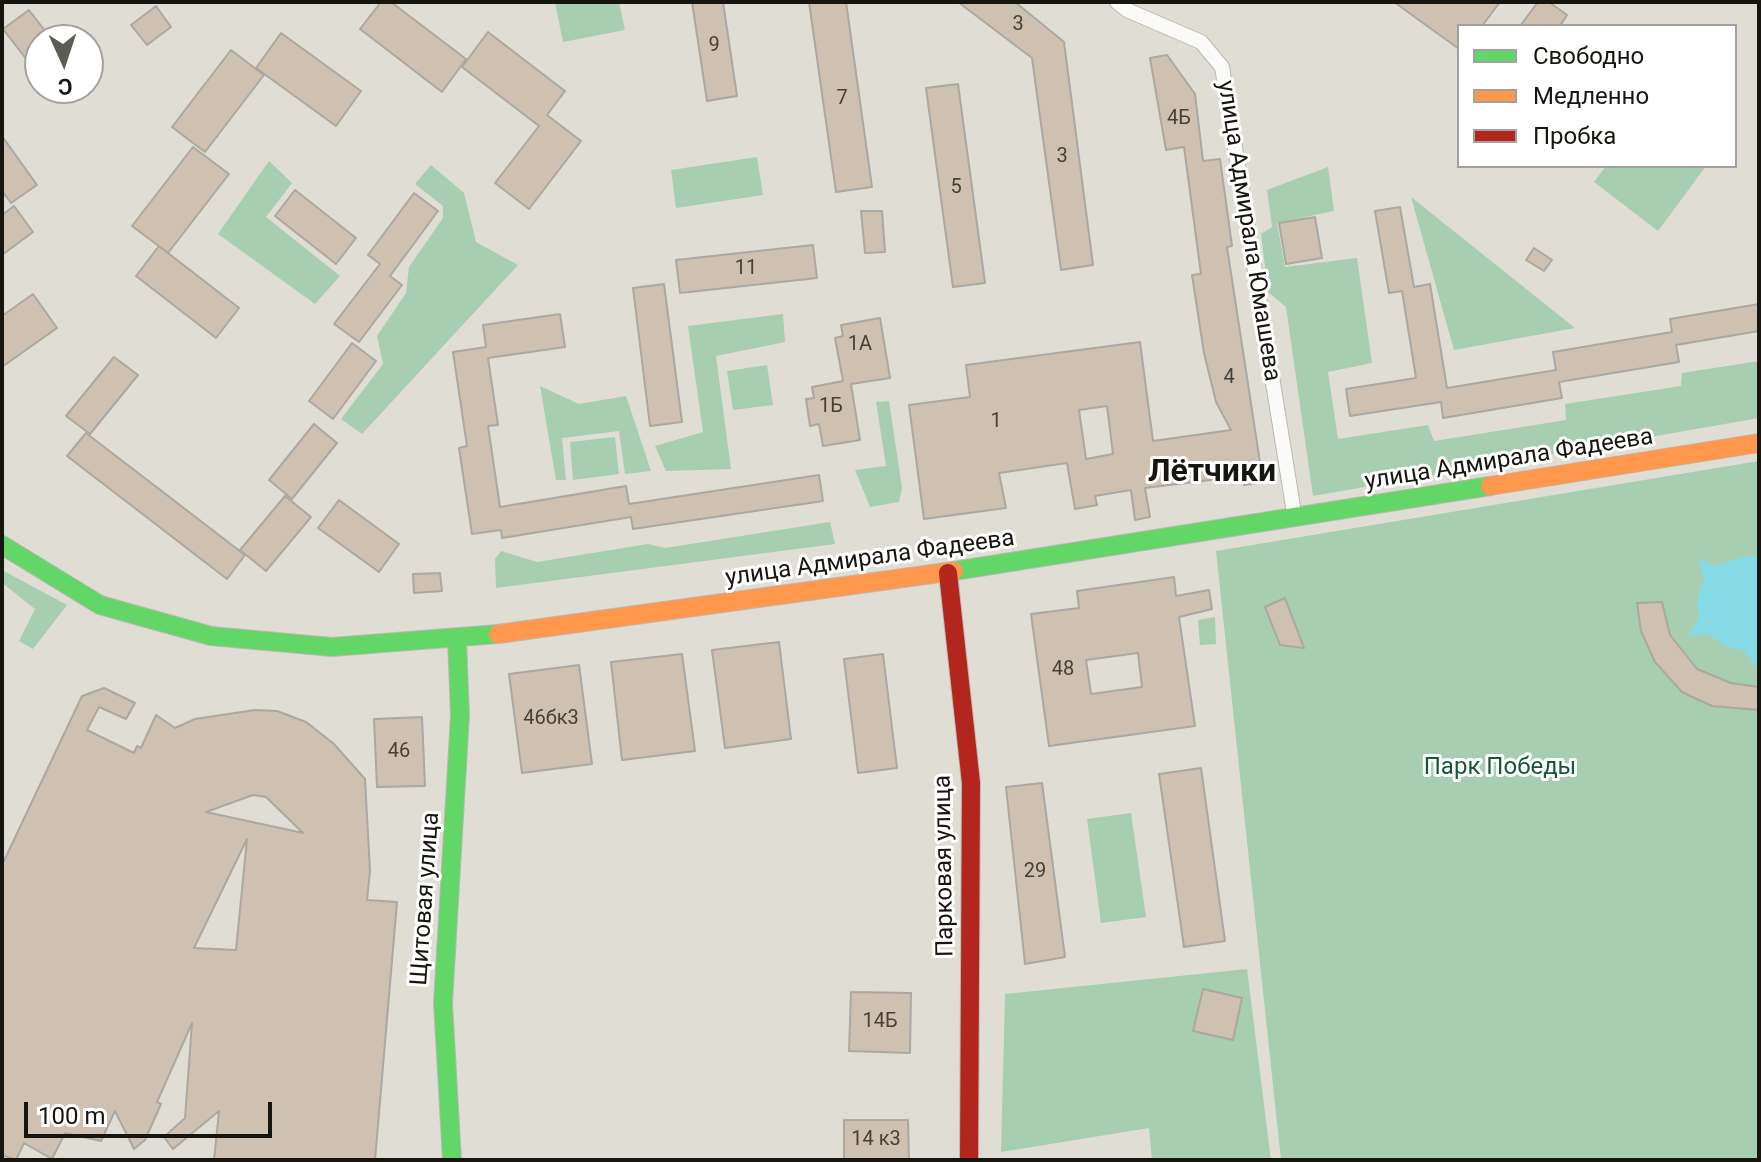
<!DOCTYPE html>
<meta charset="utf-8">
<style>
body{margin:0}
#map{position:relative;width:1761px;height:1162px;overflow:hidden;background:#e0ddd5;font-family:Roboto,sans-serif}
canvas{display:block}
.frame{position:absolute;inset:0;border:4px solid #171510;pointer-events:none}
.legend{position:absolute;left:1457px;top:24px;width:280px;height:144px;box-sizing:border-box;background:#fff;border:2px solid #a2a19f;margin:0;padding:10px 14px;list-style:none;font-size:24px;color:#171510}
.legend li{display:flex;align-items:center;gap:16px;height:40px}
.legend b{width:40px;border:2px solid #a2a19f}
.north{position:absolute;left:24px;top:24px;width:80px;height:80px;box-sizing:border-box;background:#fff;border:2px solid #a2a19f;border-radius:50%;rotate:177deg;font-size:22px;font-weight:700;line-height:32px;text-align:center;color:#171510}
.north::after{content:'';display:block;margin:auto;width:28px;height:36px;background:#5d5b55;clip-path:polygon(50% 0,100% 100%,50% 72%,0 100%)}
.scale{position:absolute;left:24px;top:1102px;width:248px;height:36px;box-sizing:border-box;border:4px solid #171510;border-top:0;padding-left:10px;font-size:24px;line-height:28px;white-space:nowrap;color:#171510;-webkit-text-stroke:6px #fff;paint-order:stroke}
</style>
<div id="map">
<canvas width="1761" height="1162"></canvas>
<div class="frame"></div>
<ul class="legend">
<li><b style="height:10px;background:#63d668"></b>Свободно</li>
<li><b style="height:10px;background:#ff974d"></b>Медленно</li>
<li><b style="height:10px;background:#b3261e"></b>Пробка</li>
</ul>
<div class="north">С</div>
<div class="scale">100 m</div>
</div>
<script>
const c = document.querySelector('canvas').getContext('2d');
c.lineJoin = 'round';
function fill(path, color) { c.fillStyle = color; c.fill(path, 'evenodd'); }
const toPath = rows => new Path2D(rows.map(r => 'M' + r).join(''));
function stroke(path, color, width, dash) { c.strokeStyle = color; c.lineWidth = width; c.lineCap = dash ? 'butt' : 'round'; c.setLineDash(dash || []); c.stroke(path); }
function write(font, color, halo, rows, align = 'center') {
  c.font = font + ' Roboto,sans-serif'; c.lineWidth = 6; c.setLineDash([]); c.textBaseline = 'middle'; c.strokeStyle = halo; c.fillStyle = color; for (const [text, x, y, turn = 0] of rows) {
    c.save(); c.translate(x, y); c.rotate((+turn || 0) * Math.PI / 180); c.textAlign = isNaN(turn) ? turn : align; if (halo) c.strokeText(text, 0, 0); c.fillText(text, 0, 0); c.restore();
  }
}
fill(toPath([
 [555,2,619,2,625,30,563,42],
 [757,157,763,195,676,208,671,170],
 [269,161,292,183,266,217,340,276,315,304,218,234],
 [431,165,464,193,476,242,518,265,362,434,341,419,383,364,377,336,406,293,409,267,443,218,443,206,415,184],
 [1606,166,1706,166,1658,231,1594,182],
 [1328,167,1334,211,1277,223,1285,267,1357,258,1372,363,1328,372,1338,439,1428,425,1434,441,1566,420,1565,404,1681,386,1682,373,1759,361,1759,418,1313,496,1286,307,1268,292,1261,234,1272,227,1267,190],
 [1411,197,1575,328,1454,350],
 [783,314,785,342,716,356,731,469,666,471,655,446,703,432,688,326],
 [767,365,773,405,733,410,727,371],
 [540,386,579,404,626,396,651,471,625,474,619,431,562,438,566,480,556,480],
 [889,401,902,488,899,502,870,507,855,470,886,466,876,402],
 [615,437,619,474,573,480,570,442],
 [1759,461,1759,1160,1281,1160,1216,551],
 [830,522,835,544,496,588,495,559,501,551,537,562,648,544,665,548],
 [2,570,67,605,33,649,19,641,35,609,2,583],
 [1215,617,1216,644,1200,645,1198,620],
 [1131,813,1146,917,1101,923,1087,819],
 [1247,969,1271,1160,1152,1160,1149,1128,1001,1152,1005,994]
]), '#a7ceb1');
fill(toPath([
 [1746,556,1759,556,1759,655,1755,667,1744,651,1726,647,1707,633,1688,636,1699,618,1697,600,1704,579,1698,559,1716,566]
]), '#86dae6');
const building = toPath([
 [381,2,391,2,466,59,442,92,360,29,381,2],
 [692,2,723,2,737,96,707,101,692,2],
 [809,2,846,2,872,187,836,192,809,2],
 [958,2,1015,2,1064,42,1093,265,1061,270,1032,58,958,2],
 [1394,2,1500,2,1482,26,1459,26,1459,49,1394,2],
 [1538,2,1549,2,1567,15,1560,26,1520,26,1538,2],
 [156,6,171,27,147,45,131,25,156,6],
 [29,10,52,40,40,40,40,77,3,29,29,10],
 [488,32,565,91,547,115,581,141,529,209,495,183,539,126,462,67,488,32],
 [281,33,361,91,336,126,256,68,281,33],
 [231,50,264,75,205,152,172,127,231,50],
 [1167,55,1195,94,1203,161,1220,159,1232,246,1227,247,1263,482,1244,485,1243,476,1145,488,1150,517,1135,520,1131,490,1095,496,1097,505,1075,509,1067,463,999,473,1006,508,924,519,909,405,970,397,966,365,1140,342,1153,441,1231,430,1216,402,1204,353,1192,275,1201,274,1184,147,1166,150,1150,58,1167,55],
 [1107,406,1113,454,1086,459,1079,410,1107,406],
 [958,84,985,283,953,287,926,88,958,84],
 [2,136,37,185,11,203,2,191,2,136],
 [193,147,229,174,168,253,132,226,193,147],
 [295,190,356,238,336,264,275,216,295,190],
 [414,193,438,211,390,276,402,285,359,342,334,324,380,264,368,255,414,193],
 [14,206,33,232,2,255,2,215,14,206],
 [1400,207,1414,287,1430,284,1447,388,1556,370,1553,352,1672,332,1670,319,1759,304,1759,331,1676,345,1679,362,1559,382,1562,398,1443,418,1441,402,1350,416,1346,389,1416,378,1402,291,1389,293,1375,211,1400,207],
 [861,211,882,211,885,252,865,253,861,211],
 [1315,217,1322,258,1286,264,1279,223,1315,217],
 [813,245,817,278,680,293,676,260,813,245],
 [159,246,239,308,216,338,136,276,159,246],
 [1534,248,1552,260,1544,271,1526,260,1534,248],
 [664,284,682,422,650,426,633,288,664,284],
 [33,294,57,328,2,367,2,316,33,294],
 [560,314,565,347,488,358,498,425,488,426,500,507,626,486,629,504,819,475,823,501,633,529,631,517,502,538,501,530,472,534,459,448,467,446,453,352,486,347,483,325,560,314],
 [880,318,890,378,851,384,860,440,823,446,819,424,810,426,806,399,814,398,812,387,843,381,835,338,843,336,841,325,880,318],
 [352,343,376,361,333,419,309,401,352,343],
 [114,357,138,375,90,434,66,416,114,357],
 [314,424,337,443,292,499,269,480,314,424],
 [86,433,245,555,227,579,67,456,86,433],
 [285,496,311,517,266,571,240,550,285,496],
 [339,500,399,544,379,572,318,528,339,500],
 [440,573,442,591,414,593,413,574,440,573],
 [1174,577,1176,596,1209,590,1212,609,1179,617,1195,726,1049,746,1031,614,1079,608,1077,591,1174,577],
 [1138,653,1142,687,1091,694,1086,660,1138,653],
 [1285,598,1304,648,1280,645,1265,607,1285,598],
 [1662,602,1670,635,1697,669,1731,683,1759,687,1759,710,1712,706,1682,692,1655,662,1641,631,1637,603,1662,602],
 [779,642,791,739,725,748,712,650,779,642],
 [682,654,695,751,622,760,611,662,682,654],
 [883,654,897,768,858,773,844,659,883,654],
 [579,665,592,764,522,773,509,674,579,665],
 [104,688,135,703,126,719,99,707,87,730,134,753,137,746,141,748,156,715,175,728,195,719,255,710,277,711,306,722,333,743,365,779,370,871,367,900,397,902,375,1160,214,1160,219,1111,173,1149,164,1137,185,1118,192,1023,157,1102,161,1104,145,1140,134,1149,115,1111,101,1141,65,1133,52,1159,24,1143,16,1160,2,1155,2,865,82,696,104,688],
 [253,795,266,797,303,833,206,812,253,795],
 [247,839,236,950,194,948,247,839],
 [422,717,425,786,377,787,374,719,422,717],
 [1201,768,1225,941,1184,947,1159,774,1201,768],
 [1042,783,1065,957,1025,964,1006,787,1042,783],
 [1203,989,1242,998,1233,1040,1193,1031,1203,989],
 [851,992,911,993,910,1053,849,1051,851,992],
 [844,1120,908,1120,909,1160,844,1160,844,1120]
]);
fill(building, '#cec1b1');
stroke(building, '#aba7a2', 2);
const street = toPath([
 [1117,2,1127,10,1201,42,1222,67,1295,519]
]);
const fast = toPath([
 [2,545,100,605,211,636,332,647,498,634],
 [954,571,1490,486],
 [452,1160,443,1003,460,715,457,640]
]);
const slow = toPath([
 [1490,486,1759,443],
 [498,634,954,571]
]);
const jam = toPath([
 [948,573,971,783,969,1160]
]);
stroke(street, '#bbb9b3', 16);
stroke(fast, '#bbb9b3', 20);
stroke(slow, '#bbb9b3', 20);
stroke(jam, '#bbb9b3', 20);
stroke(street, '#fafaf9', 14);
stroke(fast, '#63d668', 18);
stroke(slow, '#ff974d', 18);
stroke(jam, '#b3261e', 18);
write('20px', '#454038', null, [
 ["3",1018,25],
 ["9",714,46],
 ["7",842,99],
 ["4Б",1179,119],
 ["3",1062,157],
 ["5",956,188],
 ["11",746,269],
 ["1А",860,345],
 ["4",1229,378],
 ["1Б",831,407],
 ["1",996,422],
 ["48",1063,670],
 ["46бк3",551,719],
 ["46",399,752],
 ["29",1035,872],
 ["14Б",880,1022],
 ["14 к3",876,1140]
]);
write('24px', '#171510', '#fff', [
 ["улица Адмирала Юмашева",1248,231,81],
 ["улица Адмирала Фадеева",1509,460,-9],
 ["улица Адмирала Фадеева",870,559,-8],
 ["Парковая улица",945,866,-91],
 ["Щитовая улица",426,899,-86]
]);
write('24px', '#175636', '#fff', [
 ["Парк Победы",1500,768]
]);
write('bold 32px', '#171510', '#fff', [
 ["Лётчики",1212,473]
]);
</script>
